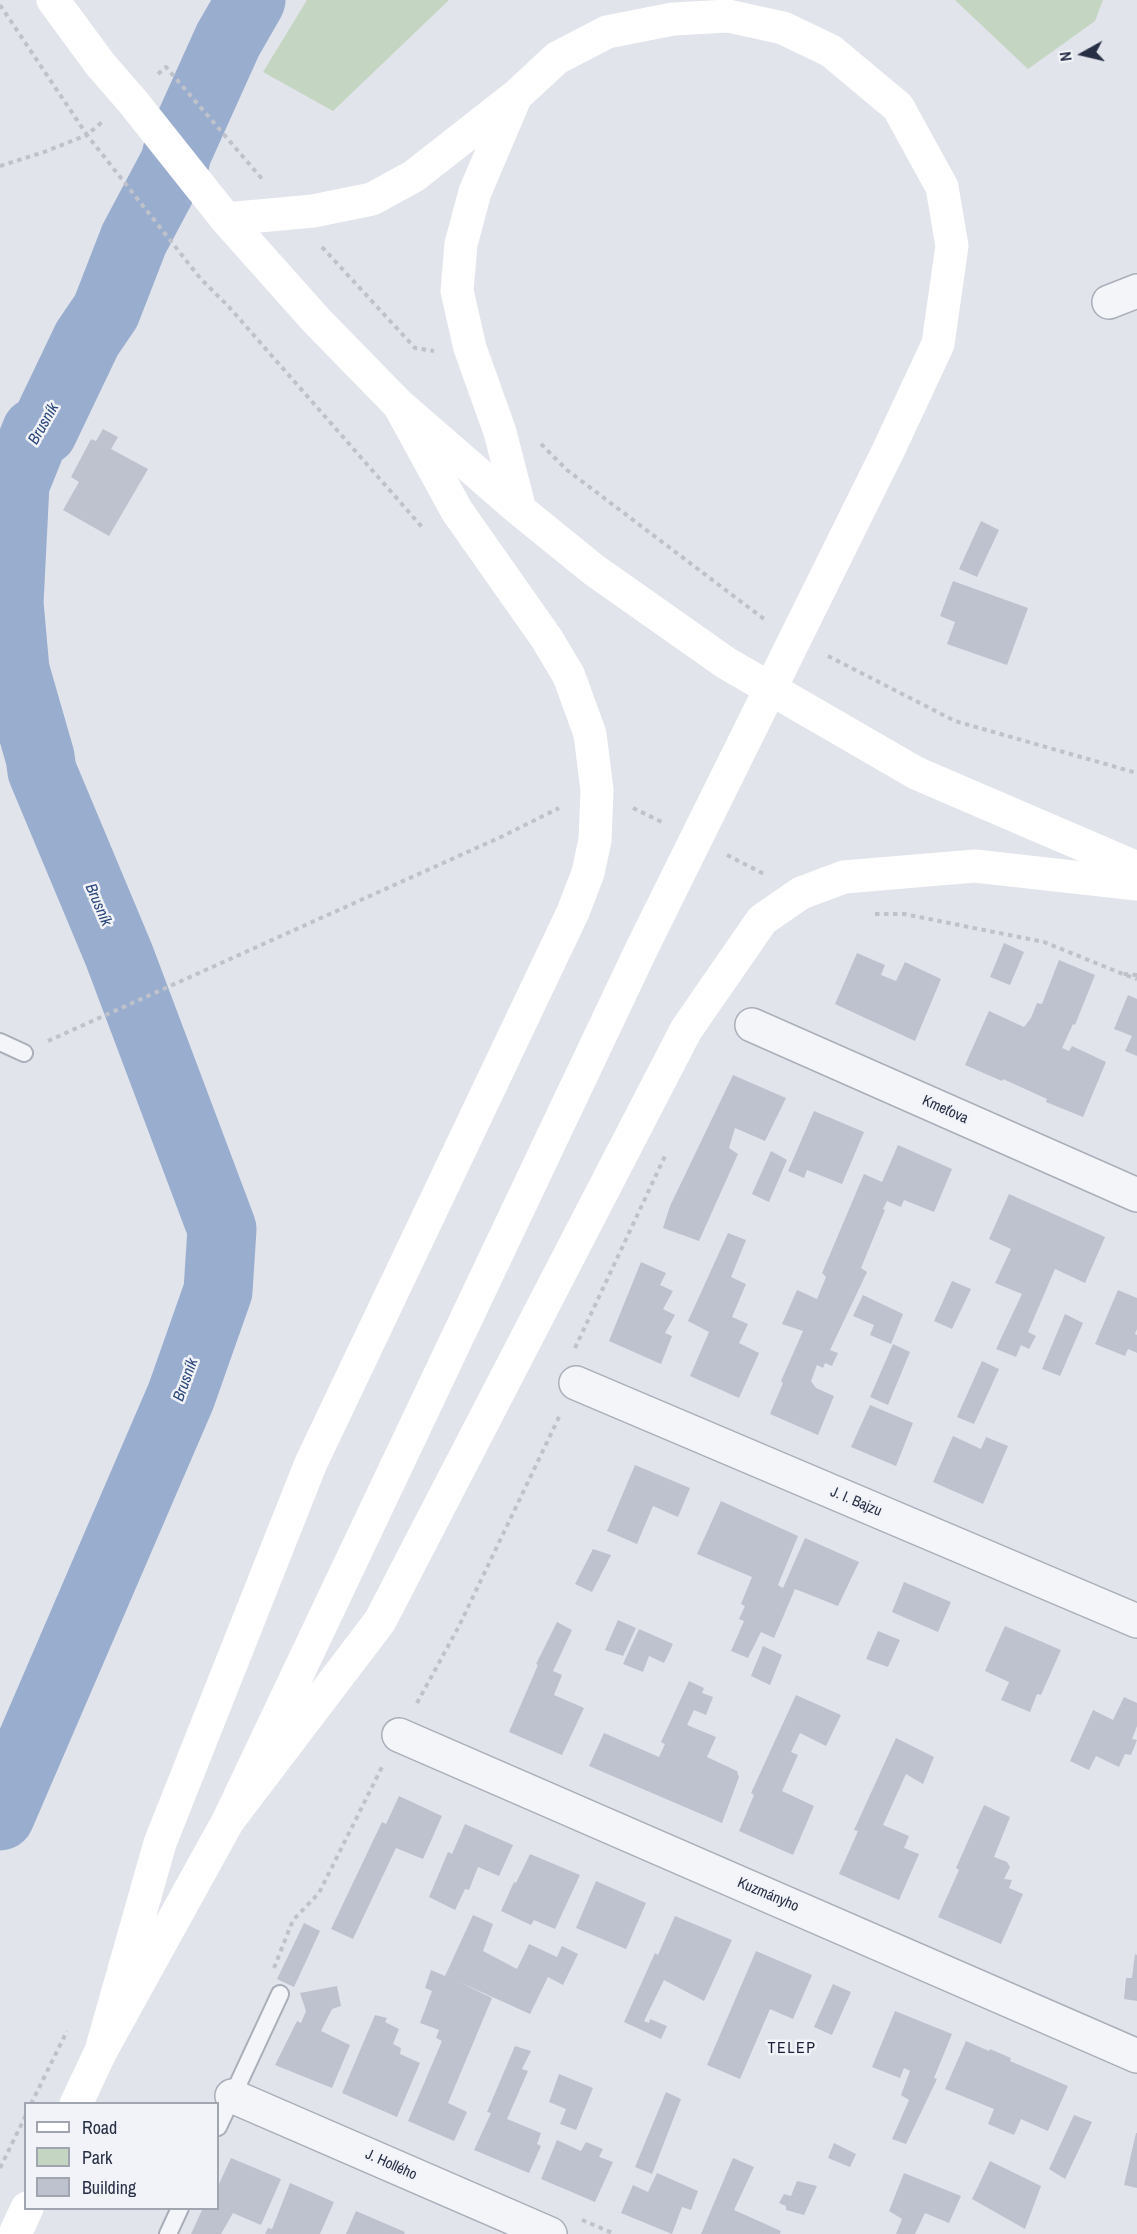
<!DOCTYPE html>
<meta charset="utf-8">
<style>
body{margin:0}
#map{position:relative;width:1137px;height:2234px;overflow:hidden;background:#e1e4eb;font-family:"Archivo Narrow",sans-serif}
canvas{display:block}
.legend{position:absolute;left:24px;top:2102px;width:195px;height:108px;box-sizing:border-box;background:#f1f3f8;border:2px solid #a0a5b0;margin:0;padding:8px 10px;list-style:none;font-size:18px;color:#272f45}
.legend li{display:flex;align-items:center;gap:12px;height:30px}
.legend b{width:30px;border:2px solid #a0a5b0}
.north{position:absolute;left:1053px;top:24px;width:60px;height:60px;-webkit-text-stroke:4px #f1f3f8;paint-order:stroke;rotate:262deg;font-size:16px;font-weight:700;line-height:24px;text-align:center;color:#272f45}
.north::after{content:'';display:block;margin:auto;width:21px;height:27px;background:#272f45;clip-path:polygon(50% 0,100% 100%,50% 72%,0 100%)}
</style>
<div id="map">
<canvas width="1137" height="2234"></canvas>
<ul class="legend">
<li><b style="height:8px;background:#fff"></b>Road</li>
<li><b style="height:16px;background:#c4d6c1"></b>Park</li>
<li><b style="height:16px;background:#bec2cf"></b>Building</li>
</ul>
<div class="north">N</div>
</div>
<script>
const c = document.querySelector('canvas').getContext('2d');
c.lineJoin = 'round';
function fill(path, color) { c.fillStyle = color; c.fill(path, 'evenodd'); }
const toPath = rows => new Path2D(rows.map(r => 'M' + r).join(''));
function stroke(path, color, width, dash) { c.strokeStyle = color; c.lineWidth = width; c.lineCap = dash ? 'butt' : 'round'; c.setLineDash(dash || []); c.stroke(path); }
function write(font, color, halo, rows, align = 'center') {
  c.font = font + ' "Archivo Narrow",sans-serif'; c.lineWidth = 5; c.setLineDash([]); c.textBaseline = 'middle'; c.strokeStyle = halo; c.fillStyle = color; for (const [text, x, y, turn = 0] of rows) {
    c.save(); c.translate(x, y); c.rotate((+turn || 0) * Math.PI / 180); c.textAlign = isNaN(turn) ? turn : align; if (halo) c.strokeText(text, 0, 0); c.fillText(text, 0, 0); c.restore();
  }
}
fill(toPath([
 [307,0,449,0,333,111,263,72],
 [955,0,1103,0,1095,21,1028,69]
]), '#c4d6c1');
stroke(toPath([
 [0,1816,181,1396,218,1291,222,1229,119,955,42,771,40,757,15,670,9,603,15,484,36,432,43,431,87,339,106,311,134,239,175,162,177,153,228,40,251,0]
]), '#99adcf', 69);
fill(toPath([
 [103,429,118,437,111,449,148,469,109,536,63,510,79,482,71,477,91,439,96,441],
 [981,521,999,530,977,577,959,569],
 [953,581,1028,608,1007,665,947,644,955,622,940,616],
 [1004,943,1024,952,1010,985,990,977],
 [857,953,885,965,881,975,896,981,905,962,941,979,915,1041,835,1004],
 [1059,960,1095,975,1075,1025,1073,1024,1062,1048,1069,1051,1072,1046,1106,1062,1083,1117,1046,1102,1047,1099,1003,1079,1002,1081,965,1065,989,1011,1024,1027,1031,1018,1037,1003,1042,1004],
 [1128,995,1137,999,1137,1056,1125,1051,1132,1036,1114,1029],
 [733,1075,786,1098,765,1141,735,1128,729,1148,738,1154,699,1241,663,1228,670,1206],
 [814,1111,864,1132,842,1184,807,1170,804,1178,788,1171],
 [898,1145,952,1169,934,1212,904,1200,901,1207,887,1201,883,1209,885,1210,861,1268,867,1272,830,1350,838,1353,832,1366,825,1363,823,1368,817,1365,811,1381,816,1388,834,1396,818,1435,770,1414,783,1383,781,1381,803,1331,782,1324,797,1290,817,1299,826,1277,822,1273,864,1174,882,1182],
 [771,1151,787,1160,769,1202,752,1194],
 [1009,1194,1105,1237,1085,1283,1055,1269,1028,1332,1036,1336,1029,1349,1021,1345,1016,1357,996,1349,1022,1294,995,1283,1011,1249,989,1239],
 [728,1233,746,1240,731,1277,746,1284,732,1317,748,1324,739,1343,759,1353,739,1398,690,1376,709,1332,688,1321],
 [641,1262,666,1273,660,1285,673,1291,663,1309,675,1315,665,1333,672,1336,661,1364,609,1341],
 [952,1281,971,1289,952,1329,934,1321],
 [1118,1290,1137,1298,1137,1329,1135,1334,1137,1335,1137,1353,1128,1349,1125,1356,1095,1344],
 [863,1295,903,1314,891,1344,870,1335,874,1325,853,1316],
 [1065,1314,1083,1323,1060,1376,1042,1369],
 [893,1344,910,1352,888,1405,870,1397],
 [982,1361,999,1369,974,1424,957,1417],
 [870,1405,913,1423,896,1466,851,1447],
 [953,1436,981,1449,986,1437,1008,1446,983,1504,933,1482],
 [635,1465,690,1488,678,1517,653,1506,637,1544,607,1531],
 [721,1501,798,1536,778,1585,783,1588,805,1538,859,1562,838,1606,795,1589,774,1638,761,1632,748,1658,731,1651,744,1621,739,1619,745,1606,741,1604,752,1577,697,1554],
 [593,1549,611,1555,592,1592,575,1584],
 [904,1582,951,1602,938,1632,892,1612],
 [618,1620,636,1628,623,1656,605,1650],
 [557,1622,572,1630,553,1671,562,1675,554,1695,584,1708,562,1755,509,1732,538,1665,536,1664],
 [1005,1626,1061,1650,1041,1695,1037,1694,1030,1712,1001,1700,1009,1682,985,1671],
 [639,1629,673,1644,664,1663,649,1656,643,1672,623,1664],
 [878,1631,900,1640,888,1667,866,1659],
 [763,1646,782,1655,770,1685,751,1676],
 [689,1681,704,1688,702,1693,713,1697,706,1715,694,1710,687,1725,716,1737,707,1757,737,1771,739,1777,722,1823,589,1766,604,1733,659,1757,665,1744,661,1742],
 [796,1695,841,1715,826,1746,800,1733,791,1752,798,1755,782,1791,814,1806,793,1855,739,1831,754,1795,751,1793],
 [1124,1697,1137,1703,1137,1726,1132,1739,1137,1740,1131,1755,1125,1754,1119,1767,1096,1756,1089,1770,1070,1761,1093,1710,1113,1720],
 [896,1738,934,1757,923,1784,906,1774,883,1825,909,1836,904,1848,919,1854,899,1900,839,1874,858,1831,854,1830],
 [399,1796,442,1816,423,1859,396,1848,353,1939,331,1929,382,1822,386,1824],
 [984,1805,1010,1817,994,1857,1007,1862,1010,1867,1004,1879,1012,1880,1009,1888,1023,1894,1001,1944,938,1917,959,1870,956,1868],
 [465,1824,513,1845,499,1876,478,1867,469,1890,465,1889,455,1910,429,1897,448,1852,452,1854],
 [530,1854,580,1875,555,1929,534,1920,531,1925,501,1911,514,1882,516,1883],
 [596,1881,646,1903,626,1949,576,1928],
 [473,1915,493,1924,483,1951,517,1969,529,1944,557,1957,562,1946,578,1954,563,1985,548,1977,530,2014,457,1981,492,1998,448,2103,467,2112,454,2141,408,2121,442,2041,436,2038,439,2030,420,2023,432,1991,425,1988,431,1970,445,1976],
 [675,1916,732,1940,704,2001,664,1980,644,2021,649,2023,650,2019,667,2026,661,2039,624,2022,655,1953,658,1955],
 [304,1923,320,1931,294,1987,277,1979],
 [756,1951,812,1975,793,2019,770,2009,740,2079,707,2065],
 [1135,1954,1137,1955,1137,2001,1124,1999,1126,1978,1132,1978],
 [833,1984,851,1992,832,2035,814,2027],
 [337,1986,341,2006,332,2009,321,2031,350,2045,332,2088,275,2065,297,2021,301,2023,306,2011,300,1993],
 [895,2011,952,2034,934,2078,937,2079,906,2144,892,2139,909,2100,901,2095,910,2071,904,2068,900,2078,872,2067],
 [375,2015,387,2018,385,2022,399,2029,393,2044,401,2048,400,2054,420,2063,397,2117,342,2093],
 [966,2041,989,2051,990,2049,1011,2058,1010,2061,1068,2086,1048,2131,1021,2119,1014,2135,988,2124,994,2109,945,2089],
 [515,2046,531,2051,522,2069,528,2071,507,2119,541,2133,537,2144,541,2146,529,2173,474,2150,491,2113,487,2112],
 [559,2074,593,2088,576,2130,560,2124,566,2109,549,2102],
 [666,2092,681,2099,652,2174,635,2167],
 [1074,2115,1092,2122,1065,2179,1049,2169],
 [1136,2133,1137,2133,1137,2188,1124,2185],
 [557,2140,581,2151,586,2142,603,2149,599,2157,613,2162,595,2202,541,2179],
 [834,2143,856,2154,850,2167,828,2158],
 [231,2158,281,2179,261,2225,233,2213,221,2234,191,2234,203,2208,218,2208,218,2186],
 [733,2158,754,2167,734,2210,781,2231,780,2234,701,2234],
 [990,2161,1041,2186,1025,2229,972,2199],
 [657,2173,698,2191,691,2210,682,2207,672,2234,621,2213,633,2185,648,2192],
 [904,2173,961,2196,949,2223,925,2213,915,2234,896,2234,902,2219,889,2211],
 [797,2181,817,2186,804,2215,786,2210,786,2206,779,2203,784,2194,791,2196],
 [290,2183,334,2202,320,2234,265,2234,268,2228,272,2229],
 [356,2211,405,2232,404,2234,346,2234]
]), '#bec2cf');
const lane = toPath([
 [0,1042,24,1053],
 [218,2127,280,1994],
 [168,2234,180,2208]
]);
const street = toPath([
 [1109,302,1137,291],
 [752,1025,1137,1195],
 [576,1383,1137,1621],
 [399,1735,1137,2056],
 [232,2096,550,2234]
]);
stroke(lane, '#a9aeb9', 20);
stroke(street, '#a9aeb9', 36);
stroke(toPath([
 [0,5,87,135,102,122],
 [158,74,166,67,263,180],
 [0,166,44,152,87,135,200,278,229,307,422,527],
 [322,247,415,348,434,351],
 [541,444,567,470,764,619],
 [828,656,955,721,1137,773],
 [633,808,664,823],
 [727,855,766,875],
 [875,914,904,914,1044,942,1123,974],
 [1137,975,1123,974,1137,979],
 [48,1041,503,836,559,808],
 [575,1348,665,1156],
 [417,1703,459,1626,560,1415],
 [274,1968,293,1920,319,1893,382,1767,383,1768],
 [31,2104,67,2031],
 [0,2168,26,2115],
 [582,2220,615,2234]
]), '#bfc2ca', 4, [4.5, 4.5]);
stroke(lane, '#f4f5f9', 16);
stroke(street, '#f4f5f9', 33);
stroke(toPath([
 [53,0,100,64,133,102,226,219,316,320,399,405,520,510,594,570,726,663,916,773,1137,868],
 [515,98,475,192,461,244,457,291,470,348,500,432,520,510],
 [226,219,313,211,372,199,414,176,516,96,557,58,607,32,673,19,728,16,783,28,831,51,898,107,942,187,952,246,938,344,889,449],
 [228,1821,380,1621,686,1030,762,920,801,893,844,877,975,866,1137,884],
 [101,2051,160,1843,311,1463,573,912,588,873,595,840,597,790,590,734,569,676,547,639,457,511,399,405],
 [76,2104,101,2051,228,1821,642,948],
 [15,2234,27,2208]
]), '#fff', 33);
stroke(toPath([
 [642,948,889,449]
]), '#fff', 33);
write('15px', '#272f45', '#f1f3f8', [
 ["Kmeťova",945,1110,24],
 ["J. I. Bajzu",856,1502,23],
 ["Kuzmányho",768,1895,23],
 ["J. Hollého",391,2165,24]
]);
write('italic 16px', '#2d487d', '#f1f3f8', [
 ["Brusník",44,424,-60],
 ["Brusník",98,905,67],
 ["Brusník",186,1380,-70]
]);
c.letterSpacing = '1.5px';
write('16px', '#1a2036', '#f1f3f8', [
 ["TELEP",792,2049]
]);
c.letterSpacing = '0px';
</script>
